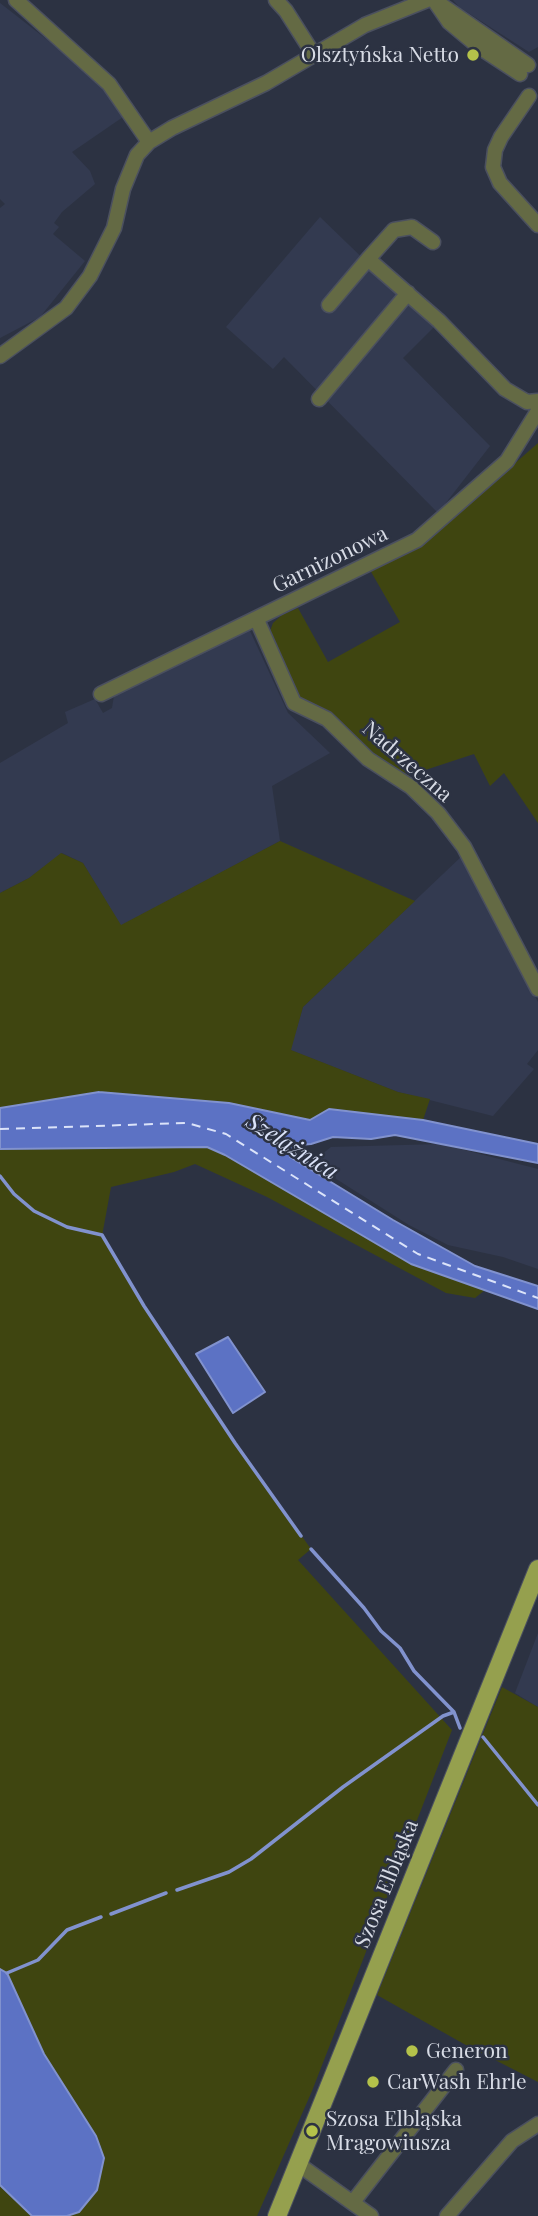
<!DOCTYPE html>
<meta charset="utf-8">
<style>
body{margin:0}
canvas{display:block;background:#2c3242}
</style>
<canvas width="538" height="2216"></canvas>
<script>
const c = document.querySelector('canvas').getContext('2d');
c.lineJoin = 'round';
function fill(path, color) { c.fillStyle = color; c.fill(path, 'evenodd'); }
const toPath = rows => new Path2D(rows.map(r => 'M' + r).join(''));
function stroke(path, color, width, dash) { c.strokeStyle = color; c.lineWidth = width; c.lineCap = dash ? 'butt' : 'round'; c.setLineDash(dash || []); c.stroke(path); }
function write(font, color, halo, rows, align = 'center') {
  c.font = font + ' "Playfair Display",serif'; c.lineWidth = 5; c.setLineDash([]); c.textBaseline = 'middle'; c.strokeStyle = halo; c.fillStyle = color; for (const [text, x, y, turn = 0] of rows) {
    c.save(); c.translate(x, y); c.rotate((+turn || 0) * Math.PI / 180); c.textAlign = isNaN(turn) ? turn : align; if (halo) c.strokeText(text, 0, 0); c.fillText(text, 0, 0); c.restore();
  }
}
fill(toPath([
 [453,0,538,0,538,47,529,52,459,7],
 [0,3,91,74,119,105,123,117,72,152,90,171,95,184,62,212,54,223,59,227,53,234,85,261,40,317,0,338,0,208,5,204,0,199],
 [320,217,434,327,403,358,490,446,438,513,284,357,273,369,226,327],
 [249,629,288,713,330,753,272,786,280,841,121,926,83,863,62,853,29,878,0,893,0,763,68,723,65,712,95,699,103,713,112,708,114,696],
 [462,856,538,1002,538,1050,527,1064,534,1069,493,1116,398,1092,290,1050,303,1007],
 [441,1144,538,1169,538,1269,503,1257,448,1245,409,1225,311,1163,331,1147],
 [538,1633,538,1707,515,1693]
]), '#333a50');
fill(toPath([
 [538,443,538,823,504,773,490,786,474,754,407,776,372,755,330,712,300,698,270,631,273,623,282,615,298,608,328,662,400,622,370,570,421,546],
 [280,841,415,901,303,1007,291,1050,398,1092,430,1099,423,1120,329,1109,310,1120,229,1103,99,1092,0,1108,0,893,29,878,61,853,83,863,121,925],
 [207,1147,225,1155,411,1264,485,1290,475,1298,446,1293,267,1197,195,1164,174,1172,111,1187,102,1236,144,1306,235,1443,311,1549,298,1560,452,1730,312,2091,257,2216,0,2216,0,1149],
 [502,1687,538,1707,538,2082,464,2044,377,1995]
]), '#3f4510');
const water = toPath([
 [99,1092,229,1103,310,1120,329,1109,423,1120,538,1144,538,1163,395,1135,371,1139,333,1137,311,1144,299,1145,290,1157,393,1220,475,1266,538,1286,538,1309,411,1264,225,1155,207,1147,0,1149,0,1108,99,1092],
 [228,1337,265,1392,233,1413,196,1354,228,1337],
 [0,1969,7,1973,44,2054,96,2136,104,2158,97,2190,79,2212,67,2216,32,2216,0,2185,0,1969]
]);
fill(water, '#5c72c4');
stroke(water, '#8192ce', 2);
stroke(toPath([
 [0,1176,14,1194,34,1211,67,1227,102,1235,144,1306,235,1443,301,1536],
 [311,1549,364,1608,381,1631,400,1648,414,1671,454,1712,460,1728],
 [483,1737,538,1805],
 [177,1890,229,1872,251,1859,343,1787,443,1716,454,1712],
 [111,1914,166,1893],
 [7,1973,38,1960,67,1930,101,1917]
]), '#8192ce', 3.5);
stroke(toPath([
 [0,1129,187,1123,226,1134,418,1254,538,1298]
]), '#dbe3f9', 2, [9, 7]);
const minor = toPath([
 [16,0,109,84,149,142],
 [276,0,286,11,314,55],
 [434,0,449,22,479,47,520,74],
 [440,4,528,65],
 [529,96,501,137,495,150,493,167,500,183,538,225],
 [368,259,394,230,412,227,433,242],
 [329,305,368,259,439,321,505,389,527,402,538,401],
 [0,356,66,308,90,276,114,228,123,189,137,155,149,142,172,128,266,83,365,25,427,0],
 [319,399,408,293],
 [257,620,294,703,327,719,368,759,411,787,438,813,464,847,538,989],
 [101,694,417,540,507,461,538,411],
 [298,2164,371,2216],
 [353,2202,456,2070],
 [447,2216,512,2141,538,2124]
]);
const major = toPath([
 [277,2216,538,1569]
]);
stroke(minor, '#4b505f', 17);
stroke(major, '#4b505f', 20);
stroke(minor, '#646a44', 14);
stroke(major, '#95a04e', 18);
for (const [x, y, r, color] of [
 [473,55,7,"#b4c24a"],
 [412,2051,7,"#b4c24a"],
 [373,2082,7,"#b4c24a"],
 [312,2131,7,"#b4c24a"]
]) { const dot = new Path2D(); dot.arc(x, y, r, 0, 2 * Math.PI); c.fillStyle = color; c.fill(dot); stroke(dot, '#2c3242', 2.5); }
write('21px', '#d7dbe5', '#2c3242', [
 ["Olsztyńska Netto",459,55,"right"],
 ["Generon",426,2051],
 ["CarWash Ehrle",387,2082],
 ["Szosa Elbląska",326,2119],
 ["Mrągowiusza",326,2143]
], 'left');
write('21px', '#d7dbe5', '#2c3242', [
 ["Garnizonowa",330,560,-26],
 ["Nadrzeczna",407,762,41],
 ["Szosa Elbląska",387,1884,-68]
]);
write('italic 23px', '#dbe3f9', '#2c3242', [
 ["Szelążnica",292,1147,32]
]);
</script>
